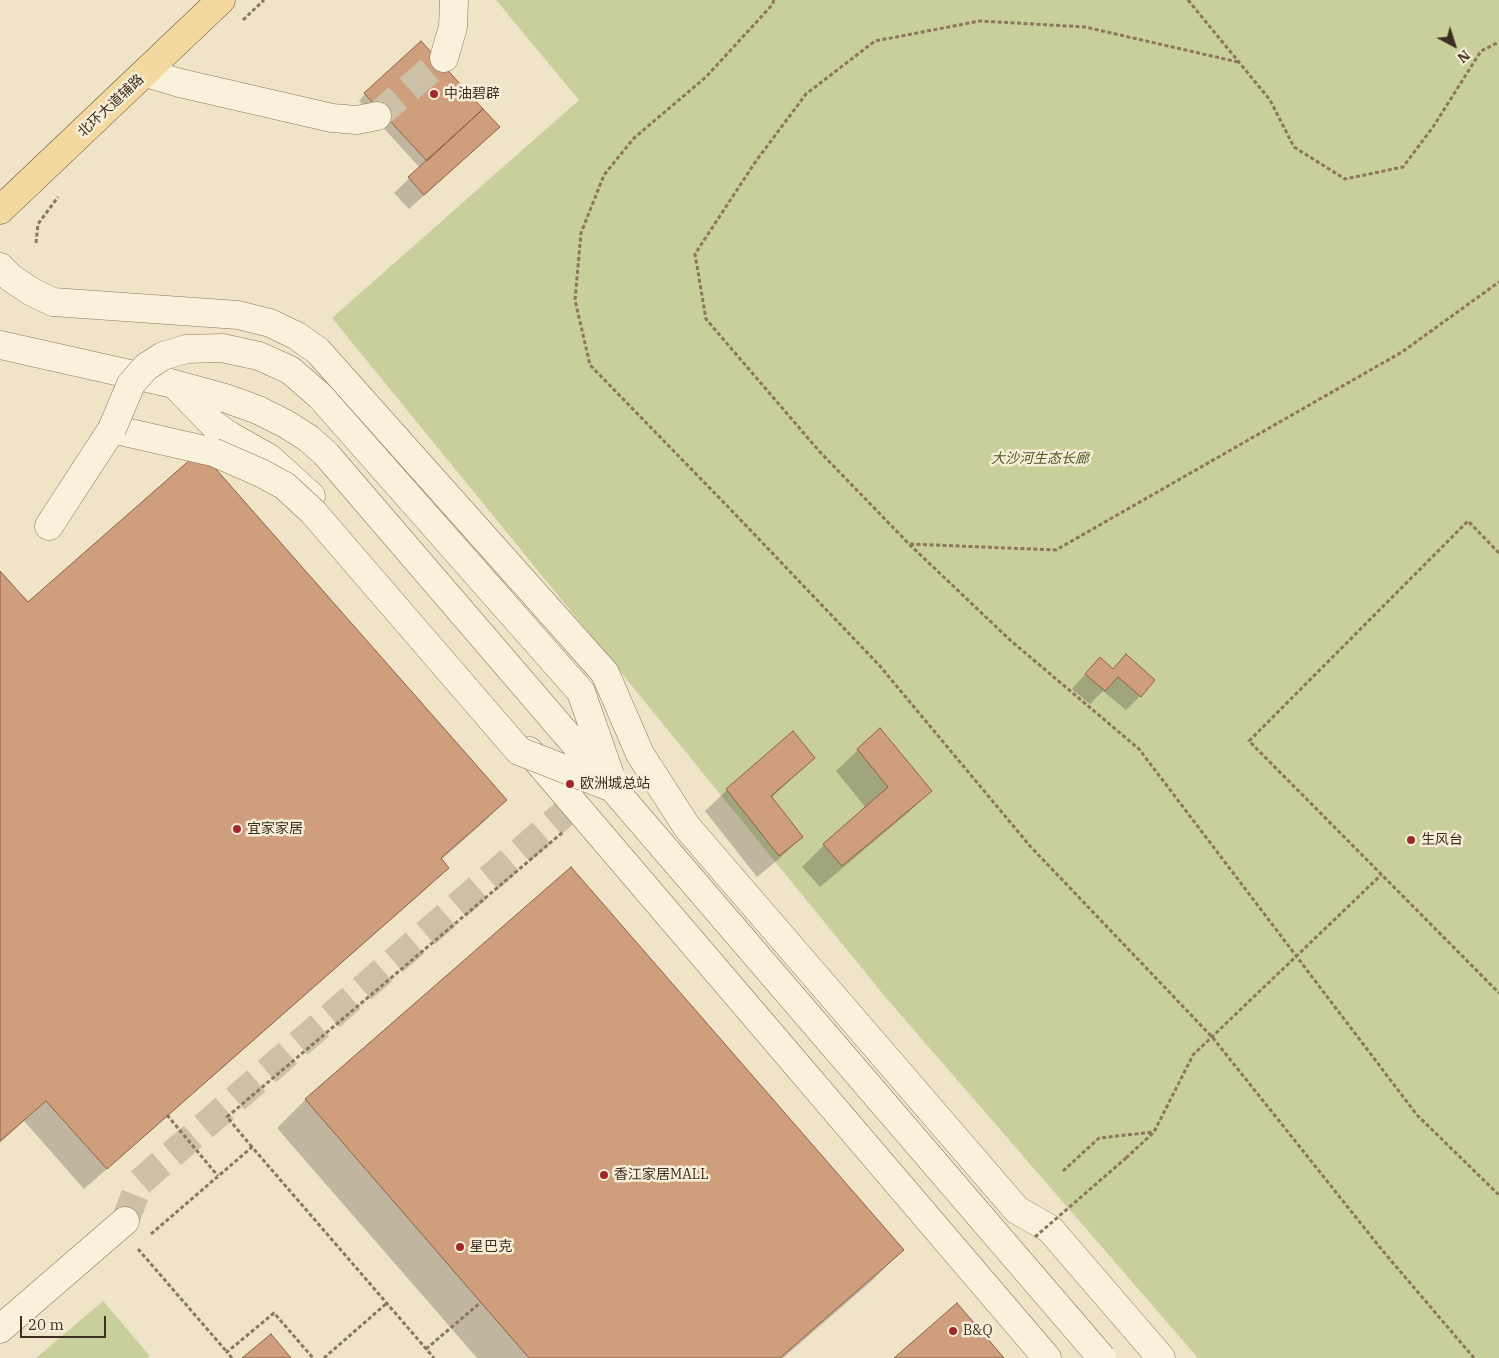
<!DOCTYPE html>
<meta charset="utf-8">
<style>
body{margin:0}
#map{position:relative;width:1499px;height:1358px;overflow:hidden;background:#f0e4c8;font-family:"IBM Plex Serif",serif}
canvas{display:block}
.north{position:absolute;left:1429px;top:20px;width:50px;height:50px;-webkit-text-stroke:4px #f7eed8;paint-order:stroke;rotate:140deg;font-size:14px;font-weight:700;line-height:20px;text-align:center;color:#3d2e20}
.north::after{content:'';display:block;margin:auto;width:18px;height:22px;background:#3d2e20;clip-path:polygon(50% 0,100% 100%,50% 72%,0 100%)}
.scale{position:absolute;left:20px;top:1316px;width:86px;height:22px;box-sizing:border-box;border:2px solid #3d2e20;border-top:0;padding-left:6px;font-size:15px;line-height:18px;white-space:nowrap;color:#3d2e20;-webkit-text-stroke:4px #f7eed8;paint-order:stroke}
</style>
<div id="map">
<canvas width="1499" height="1358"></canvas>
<div class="north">N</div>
<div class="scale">20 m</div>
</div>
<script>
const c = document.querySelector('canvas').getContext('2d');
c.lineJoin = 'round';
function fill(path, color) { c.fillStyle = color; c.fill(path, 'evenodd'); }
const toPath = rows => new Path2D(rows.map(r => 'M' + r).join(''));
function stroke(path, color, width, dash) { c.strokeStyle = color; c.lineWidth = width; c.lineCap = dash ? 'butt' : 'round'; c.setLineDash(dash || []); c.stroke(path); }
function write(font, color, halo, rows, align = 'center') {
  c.font = font + ' "IBM Plex Serif","Noto Sans SC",serif'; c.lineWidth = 5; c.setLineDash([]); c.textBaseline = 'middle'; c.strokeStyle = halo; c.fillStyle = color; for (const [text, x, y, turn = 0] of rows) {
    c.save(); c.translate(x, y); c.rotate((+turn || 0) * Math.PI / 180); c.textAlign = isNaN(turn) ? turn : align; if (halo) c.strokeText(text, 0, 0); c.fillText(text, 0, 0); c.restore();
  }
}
fill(toPath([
 [496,0,1499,0,1499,1358,1198,1358,887,999,332,318,579,100],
 [103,1301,150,1356,147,1358,36,1358]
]), '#c9cf9b');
fill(toPath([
 [365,94,484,141,409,209,394,193,420,168,359,101],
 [0,573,27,604,506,800,484,822,441,860,447,868,426,889,84,1189,24,1121,0,1143],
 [1126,656,1140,696,1126,710,1103,691,1090,704,1072,689,1086,673,1112,670],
 [858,750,930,791,909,812,820,887,802,867,824,845,866,808,836,771],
 [814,758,771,798,802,837,780,858,757,877,705,811,727,790],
 [571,869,902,1250,874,1279,783,1358,477,1358,277,1128,305,1100]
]), '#0003');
const building = toPath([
 [421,41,483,109,427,161,364,93,421,41],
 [483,109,500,127,424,195,408,177,483,109],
 [200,451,507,800,441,858,449,868,107,1169,46,1101,0,1141,0,571,28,602,200,451],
 [1126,654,1155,680,1141,697,1118,677,1105,691,1085,674,1100,657,1113,669,1126,654],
 [880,728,932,791,842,866,823,844,888,787,857,749,880,728],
 [793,731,815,758,771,796,803,837,779,856,726,789,793,731],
 [571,867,904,1250,780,1358,529,1358,305,1099,571,867],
 [957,1303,1004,1358,894,1358,957,1303],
 [271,1334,291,1358,242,1358,271,1334]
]);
fill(building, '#cf9f7d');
stroke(building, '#8d5f41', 1);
stroke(toPath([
 [377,116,444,58],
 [125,1221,140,1182,575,804]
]), '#ccc0a6', 28, [28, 14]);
const minor = toPath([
 [444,58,453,27,454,0],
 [146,73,180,83,332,118,357,120,377,116],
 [0,267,11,278,32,292,53,302,238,315,270,323,297,336,318,351,605,673,640,754,687,827,1017,1210,1050,1229,1161,1358],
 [0,345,174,384,225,398,258,410,286,424,308,438,326,454],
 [174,384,213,424,230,436,269,458,311,496],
 [49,526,112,429,213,452],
 [529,751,1047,1358],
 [0,1329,125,1221]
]);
const major = toPath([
 [0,210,221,0]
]);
stroke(minor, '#8d765c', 29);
stroke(major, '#5b4430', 29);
stroke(toPath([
 [774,0,772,5,706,77,634,138,604,175,581,233,575,300,590,365,734,513,879,665,1030,846,1213,1038,1382,1250,1474,1358],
 [1188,0,1270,100,1294,147,1345,179,1403,167,1433,127,1481,51,1499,42],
 [243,20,264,0],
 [1238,62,1085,27,980,21,875,41,806,94,756,161,695,254,706,319,819,451,909,544,1010,640,1139,749,1417,1115,1499,1195],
 [36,243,38,224,58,197],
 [910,544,1056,550,1402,352,1499,282],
 [1499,553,1468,521,1249,741,1499,993],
 [167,1115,218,1176],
 [252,1147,227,1117,563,832],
 [1126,1158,1154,1132,1193,1055,1381,875],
 [1063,1171,1099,1138,1154,1132],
 [151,1234,252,1147,434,1358],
 [138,1249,227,1352],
 [426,1349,481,1302],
 [232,1358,227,1352,274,1313,313,1358],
 [324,1358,387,1303]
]), '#8d765c', 3, [4, 2.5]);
stroke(minor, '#faf1dc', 28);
stroke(major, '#f3d9a0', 28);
const minorBridge = toPath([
 [112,429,131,384,146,367,163,356,186,349,222,348,259,356,290,370,320,396,581,692,610,775],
 [213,452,261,473,285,486,313,512,519,751,610,787],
 [326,454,1102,1358]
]);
stroke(minorBridge, '#8d765c', 29, []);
stroke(toPath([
 [1035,1237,1126,1158]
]), '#8d765c', 3, [4, 2.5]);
stroke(minorBridge, '#faf1dc', 28);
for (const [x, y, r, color] of [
 [434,94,5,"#9e2a2b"],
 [570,784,5,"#9e2a2b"],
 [237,829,5,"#9e2a2b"],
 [1411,840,5,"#9e2a2b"],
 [604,1175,5,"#9e2a2b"],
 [460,1247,5,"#9e2a2b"],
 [953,1331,5,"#9e2a2b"]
]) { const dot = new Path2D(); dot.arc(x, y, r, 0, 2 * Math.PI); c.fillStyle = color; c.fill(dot); stroke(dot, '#f7eed8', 2); }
write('14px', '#3d2e20', '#f7eed8', [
 ["中油碧辟",444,94],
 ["欧洲城总站",580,784],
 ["宜家家居",247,829],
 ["生风台",1421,840],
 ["香江家居MALL",614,1175],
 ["星巴克",470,1247],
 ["B&Q",963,1331]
], 'left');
write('14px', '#3d2e20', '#f7eed8', [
 ["北环大道辅路",111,106,-43]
]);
write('italic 14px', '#4d5a26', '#f7eed8', [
 ["大沙河生态长廊",1040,459]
]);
</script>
